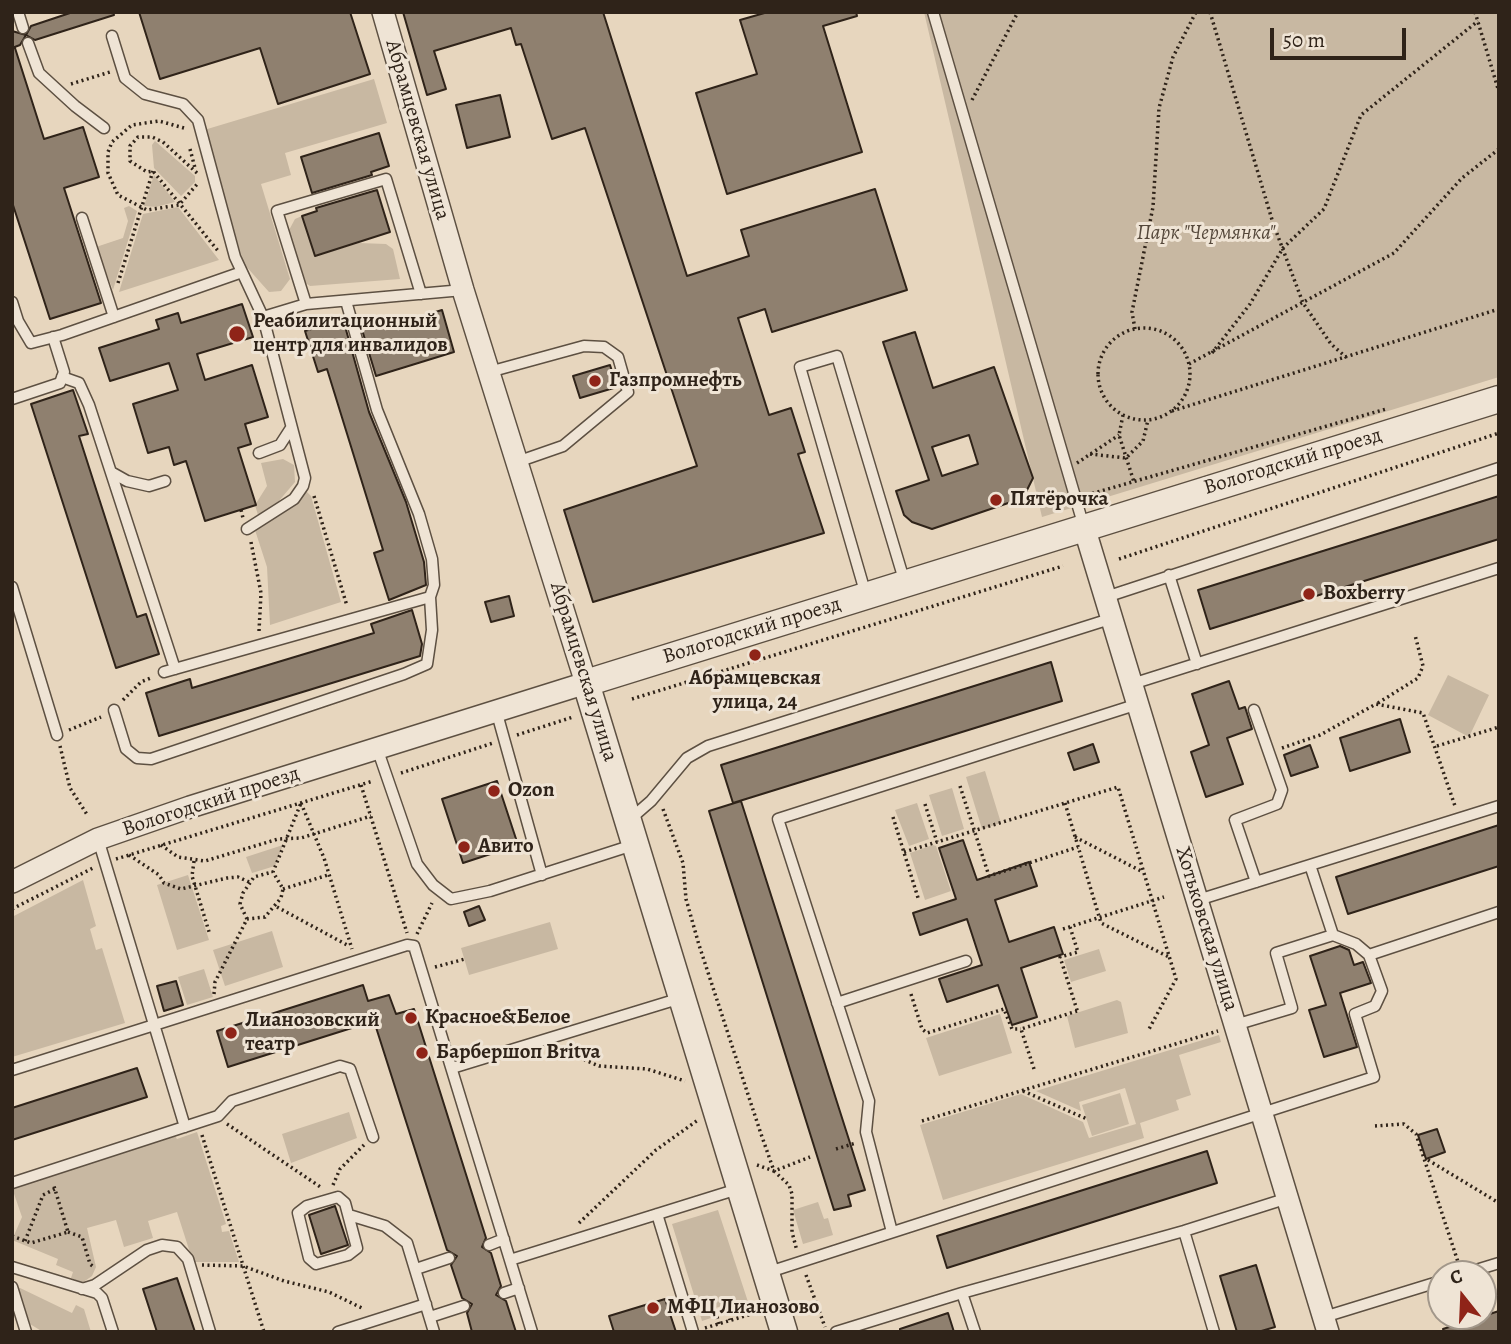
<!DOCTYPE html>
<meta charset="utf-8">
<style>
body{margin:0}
#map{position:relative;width:1511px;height:1344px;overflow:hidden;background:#e7d6be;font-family:Alegreya,serif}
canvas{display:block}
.frame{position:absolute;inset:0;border:14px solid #2f2319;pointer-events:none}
.north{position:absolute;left:1427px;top:1260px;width:70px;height:70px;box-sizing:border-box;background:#efe4d5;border:2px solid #a2978a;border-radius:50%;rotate:342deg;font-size:19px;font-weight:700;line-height:28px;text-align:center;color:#2f2319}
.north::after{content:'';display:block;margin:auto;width:24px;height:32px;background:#8f2418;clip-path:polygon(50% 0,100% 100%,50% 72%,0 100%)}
.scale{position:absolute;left:1270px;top:28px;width:136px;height:32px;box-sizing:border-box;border:4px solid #2f2319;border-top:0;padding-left:9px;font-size:21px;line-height:24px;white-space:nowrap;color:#2f2319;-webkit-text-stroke:5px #efe4d5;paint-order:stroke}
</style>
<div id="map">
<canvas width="1511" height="1344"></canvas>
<div class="frame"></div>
<div class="north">С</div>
<div class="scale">50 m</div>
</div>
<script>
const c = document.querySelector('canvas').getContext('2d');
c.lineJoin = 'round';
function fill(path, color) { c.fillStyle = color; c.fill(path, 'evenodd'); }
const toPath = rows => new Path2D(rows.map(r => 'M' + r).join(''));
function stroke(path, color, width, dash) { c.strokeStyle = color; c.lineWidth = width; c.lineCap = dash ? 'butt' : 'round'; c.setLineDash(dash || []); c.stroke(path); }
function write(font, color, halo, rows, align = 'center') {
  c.font = font + ' Alegreya,serif'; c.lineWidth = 6; c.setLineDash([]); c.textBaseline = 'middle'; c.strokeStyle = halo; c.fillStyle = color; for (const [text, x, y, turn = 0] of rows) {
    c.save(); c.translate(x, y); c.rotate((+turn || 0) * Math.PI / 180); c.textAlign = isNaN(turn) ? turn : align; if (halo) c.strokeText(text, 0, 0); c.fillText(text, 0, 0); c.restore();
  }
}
fill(toPath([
 [924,12,1499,12,1499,377,1042,517],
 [374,79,387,123,285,153,291,175,261,184,290,279,281,291,269,292,244,264,204,130],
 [155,141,195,176,195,182,181,196,154,168,152,145],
 [154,175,175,202,156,207,144,206],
 [129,206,137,211,113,290,96,247,123,238,128,221,124,208],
 [178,207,219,260,119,292,143,214],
 [302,216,315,256,359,243,386,244,393,249,400,279,310,286,304,282,288,232,295,219],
 [283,459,294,465,295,482,278,502,258,515,255,505,267,486,261,463],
 [306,491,311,496,341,602,270,625,267,567,255,530,296,504],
 [1448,675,1489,695,1469,737,1428,715],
 [985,771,1001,823,982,829,966,777],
 [952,788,964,829,942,836,929,795],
 [917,803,929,839,909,846,895,810],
 [283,845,275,866,252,873,246,857],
 [933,845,936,846,951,891,925,900,910,853],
 [188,875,209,940,177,950,157,885],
 [83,880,96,926,90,929,96,950,102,948,125,1023,12,1057,12,917],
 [550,922,558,949,469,975,461,948],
 [272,931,283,967,225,986,213,950],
 [1099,949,1106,971,1071,982,1064,960],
 [204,969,213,997,187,1005,178,977],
 [1117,1000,1121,1002,1128,1033,1075,1048,1067,1016],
 [1000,1014,1012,1053,939,1076,926,1038],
 [1219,1035,1221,1042,1179,1055,1191,1095,1176,1100,1179,1110,1140,1123,1144,1138,943,1200,920,1125,1021,1094,1083,1122,1089,1138,1136,1124,1125,1088,1079,1102,1081,1111,1036,1091],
 [1120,1093,1129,1124,1092,1136,1082,1105],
 [349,1112,357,1138,291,1163,282,1134],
 [197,1132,226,1224,221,1226,222,1232,229,1231,239,1262,193,1262,177,1212,148,1221,153,1238,124,1247,116,1220,87,1228,96,1267,92,1276,82,1283,71,1278,73,1272,56,1265,58,1259,12,1240,22,1217,12,1188,175,1136,177,1139],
 [818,1202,824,1219,828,1218,833,1235,803,1244,793,1210],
 [718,1210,750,1308,731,1314,728,1304,712,1309,714,1317,702,1321,672,1224],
 [18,1287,72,1313,76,1305,84,1309,91,1332,43,1332,30,1324]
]), '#c8b8a2');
const building = toPath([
 [73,12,113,12,114,15,35,40,26,35,20,45,12,48,12,31,26,35,31,26,73,12],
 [139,12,350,12,370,74,278,104,260,48,160,79,139,12],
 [403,12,603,12,687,276,749,256,741,230,875,189,907,290,772,332,765,309,738,318,769,415,791,408,805,452,798,454,824,533,593,602,564,510,697,466,585,128,552,139,521,44,516,45,511,28,434,51,446,89,427,95,403,12],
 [768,12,856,12,857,16,823,26,862,152,727,194,696,93,757,74,740,20,768,12],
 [12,48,15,48,44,139,83,127,99,177,64,188,101,303,50,319,12,202,12,48],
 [500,95,510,137,467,148,456,105,500,95],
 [379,133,389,166,371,172,372,175,312,193,301,157,379,133],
 [377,190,390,232,315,256,302,216,317,211,316,208,377,190],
 [242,304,253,337,197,354,205,380,252,365,268,417,245,424,251,444,238,448,256,505,205,521,186,461,174,465,169,447,148,453,133,404,178,390,169,363,110,381,99,348,159,329,156,320,178,313,181,323,242,304],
 [442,310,454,352,376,376,360,323,383,316,386,327,442,310],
 [343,319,369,412,406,502,424,562,426,585,389,600,374,553,383,550,327,369,318,372,305,331,343,319],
 [915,332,933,388,994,367,1033,478,1026,492,1017,500,932,529,912,522,904,515,896,491,929,480,883,342,915,332],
 [969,435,978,464,942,476,932,447,969,435],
 [610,365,617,387,580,398,573,376,610,365],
 [73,390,88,434,79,436,137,617,146,614,159,654,116,668,31,404,73,390],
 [1499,496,1499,539,1210,629,1198,590,1499,496],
 [509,596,514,616,491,622,485,602,509,596],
 [412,610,422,644,420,656,159,736,146,693,190,679,192,688,374,633,371,624,412,610],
 [1051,662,1062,701,733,803,721,765,1051,662],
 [1229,681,1239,709,1245,707,1252,729,1227,738,1243,784,1206,797,1191,752,1209,745,1192,694,1229,681],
 [1400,719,1410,752,1350,771,1340,738,1400,719],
 [1093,744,1099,762,1074,770,1068,753,1093,744],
 [1310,745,1318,767,1291,776,1284,755,1310,745],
 [497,781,518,845,463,863,442,799,497,781],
 [741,801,865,1190,848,1195,851,1206,834,1210,709,811,741,801],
 [1499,825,1499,866,1348,914,1336,877,1499,825],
 [963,840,977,880,1029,862,1037,886,995,900,1009,942,1054,927,1063,954,1021,968,1037,1017,1012,1025,998,985,947,1002,939,979,982,965,967,919,920,935,913,913,956,899,939,848,963,840],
 [479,906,485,920,469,926,464,912,479,906],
 [1340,946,1349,950,1354,965,1363,962,1371,983,1340,993,1357,1047,1324,1057,1309,1010,1326,1005,1310,956,1340,946],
 [176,981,183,1005,164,1011,157,986,176,981],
 [363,985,368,1001,389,995,396,1014,414,1009,486,1238,482,1247,491,1253,501,1286,496,1295,506,1301,516,1332,472,1332,467,1313,472,1304,462,1298,451,1265,457,1256,447,1250,374,1021,228,1067,217,1031,363,985],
 [137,1068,147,1097,12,1140,12,1108,137,1068],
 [1437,1129,1445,1152,1426,1159,1418,1135,1437,1129],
 [1207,1151,1217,1183,947,1268,937,1236,1207,1151],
 [335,1206,348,1245,321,1254,309,1215,335,1206],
 [1256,1265,1275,1327,1258,1332,1237,1332,1220,1276,1256,1265],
 [177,1278,195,1332,157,1332,143,1289,177,1278],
 [665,1299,676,1332,614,1332,609,1316,665,1299],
 [1499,1311,1499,1332,1444,1332,1443,1329,1499,1311],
 [948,1313,954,1332,900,1332,900,1329,948,1313]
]);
fill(building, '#8f806f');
stroke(building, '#2f2319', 2);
const service = toPath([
 [18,12,23,28],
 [933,12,1084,527],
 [112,36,125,78,145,94,183,104,198,120,235,257,263,317,306,304,463,290],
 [28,43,39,73,75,106,104,128],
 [82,218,114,317],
 [12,302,18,321,31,343,62,335,242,272],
 [306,304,277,211,386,179,421,294],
 [489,372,584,346,604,347,618,357,628,392,563,446,517,462],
 [62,377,79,383,89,405,175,669],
 [12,399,60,383,64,372,53,337],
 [259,453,280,445,291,428],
 [111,472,127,481,149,486,165,481],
 [247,529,294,499,303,486,305,478,263,317],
 [1169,575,1197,664],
 [12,587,57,735],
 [866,595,800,367,837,356,905,583],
 [1106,597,1499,468],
 [164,672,430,597],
 [1132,684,1499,568],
 [114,710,126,749,137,758,151,759,404,674,427,664,432,630,430,597,434,585,432,559,419,514,377,410,346,301],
 [496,710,542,875],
 [1254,710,1282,790,1277,804,1235,820,1256,882],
 [377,748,417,864,433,885,451,899,490,891,636,844],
 [628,821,651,801,687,758,708,746,1113,618],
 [98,839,185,1127],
 [1198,900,1499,806],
 [1369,955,1499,912],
 [837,1003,966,961],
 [1235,1025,1292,1008,1276,953,1333,935,1310,865],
 [452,1068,681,998],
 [12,1070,407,945,414,946,532,1332],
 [12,1183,218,1116,232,1101,340,1066,350,1069,373,1137],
 [338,1197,345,1203,357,1248,348,1255,316,1264,309,1258,298,1213,307,1206,338,1197],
 [657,1214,693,1332],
 [349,1215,385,1226,407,1243,434,1332],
 [1184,1231,1214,1332],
 [892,1232,866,1132,869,1101,778,819,1138,704],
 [489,1245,504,1239],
 [510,1260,741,1188],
 [12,1267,97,1293,102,1298,113,1332],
 [416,1269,449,1258],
 [766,1273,1374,1077,1355,1014,1375,1006,1382,991,1369,955,1356,944,1333,935],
 [1463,1274,1499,1263],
 [12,1287,26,1332],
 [82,1289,95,1285,147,1250,162,1245,177,1247,188,1259,210,1332],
 [504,1293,519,1288],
 [962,1293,1184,1231,1288,1198],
 [430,1317,464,1306],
 [1324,1317,1441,1281],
 [338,1332,426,1304],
 [836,1332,962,1293,975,1332]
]);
const minor = toPath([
 [1084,527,1328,1332],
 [12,882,98,839,190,807,586,683,463,290,383,12]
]);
const tertiary = toPath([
 [784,1332,586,683,1499,399]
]);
stroke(service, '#5d5042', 13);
stroke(minor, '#5d5042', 24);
stroke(tertiary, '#5d5042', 29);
stroke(toPath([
 [1210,12,1273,223,1303,303,1331,344,1347,358],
 [1475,12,1499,92],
 [71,84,110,72],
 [972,100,1018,12],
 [184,128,159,121,132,125,112,142,108,152,108,173,118,195,147,210,179,205,199,182],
 [190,149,195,168],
 [197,173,163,142,152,137,138,137,130,146,130,161,147,172,153,171,219,252],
 [118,283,153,171],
 '1098 374a46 46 0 1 1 92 0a46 46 0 1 1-92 0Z',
 [1135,329,1132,312,1153,207,1159,108,1173,57,1196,12],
 [1212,353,1250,304,1283,248,1324,209,1361,115,1478,21],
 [1189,364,1394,253,1462,178,1499,149],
 [1172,411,1499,309],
 [1123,415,1119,435,1134,482],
 [1090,454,1126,458,1143,441,1148,420],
 [1077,463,1119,435],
 [1087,495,1386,409],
 [314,496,347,606],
 [241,510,243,518],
 [251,542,261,593,259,631],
 [1119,559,1499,433],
 [632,699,1063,566],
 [123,700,141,682,153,677],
 [1378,703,1418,678,1423,666,1415,635],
 [69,730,101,717],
 [517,735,573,717],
 [60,746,70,788,88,816],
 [1437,746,1499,727],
 [1282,748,1320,735,1376,704,1423,713,1455,806],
 [401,773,493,743],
 [361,785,407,933],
 [960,786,989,876,1078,847],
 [301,803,324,858,352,949],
 [1065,803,1101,923,1171,958],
 [925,804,937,842],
 [663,809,683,863,686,899,699,945,760,1131,774,1171,789,1185,792,1194,792,1232,797,1251],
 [893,817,919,901],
 [1075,837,1143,872],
 [161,845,178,857,205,861,278,839,301,838,371,816],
 [904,852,1118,787,1176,979,1148,1031],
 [129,855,159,875,164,883,181,889,227,878,238,877,249,882],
 [116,859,373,781],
 [194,861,192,876,210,935],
 [283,889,328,875],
 [277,907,349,946],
 [12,909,93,868],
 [247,919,240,904,243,893,254,877,272,872],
 [1070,927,1078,952,1060,957,1078,1013],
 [1063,929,1164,897],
 [417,934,432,903],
 [435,967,465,959],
 [214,994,215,982,247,919,265,917,281,898,283,889,273,872,301,803],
 [911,994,922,1029,927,1033,1004,1009,1012,1029,1021,1029],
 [577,1044,585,1060,599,1066,647,1069,685,1081],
 [1034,1069,1021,1029,1077,1011],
 [1023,1091,1087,1119],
 [922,1121,1218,1031],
 [227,1124,322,1188],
 [1375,1126,1404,1124,1416,1134,1458,1262],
 [202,1135,264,1332],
 [836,1149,856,1143],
 [1428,1160,1499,1203],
 [757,1165,774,1171,810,1157],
 [333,1185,340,1169,364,1145],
 [579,1223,656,1150,698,1120],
 [68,1232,82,1237,90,1264,95,1268],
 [12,1236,31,1243,68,1232,53,1183],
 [25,1241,43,1195,55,1189],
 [202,1265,243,1266,284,1281,329,1292,364,1309],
 [806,1275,825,1327],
 [719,1324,716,1313,727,1309,730,1320],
 [705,1328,758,1312]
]), '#2f2319', 3.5, [2, 3.5]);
stroke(service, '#efe4d5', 10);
stroke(minor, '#efe4d5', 21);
stroke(tertiary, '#efe4d5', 26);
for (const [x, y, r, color] of [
 [237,334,9,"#8f2418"],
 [595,381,7,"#8f2418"],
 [996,500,7,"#8f2418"],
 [1309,594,7,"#8f2418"],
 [755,655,7,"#8f2418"],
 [494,791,7,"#8f2418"],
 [464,847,7,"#8f2418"],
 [411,1018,7,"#8f2418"],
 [231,1033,7,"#8f2418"],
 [422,1053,7,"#8f2418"],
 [653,1308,7,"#8f2418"]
]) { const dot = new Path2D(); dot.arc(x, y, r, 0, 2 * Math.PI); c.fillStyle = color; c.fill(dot); stroke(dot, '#efe4d5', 2.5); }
write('21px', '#2f2319', '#efe4d5', [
 ["Абрамцевская улица",417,130,74],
 ["Вологодский проезд",1293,462,-17],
 ["Вологодский проезд",752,631,-17],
 ["Абрамцевская улица",583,672,73],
 ["Вологодский проезд",211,802,-18],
 ["Хотьковская улица",1206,929,73]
]);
write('italic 21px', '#55483b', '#efe4d5', [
 ["Парк \"Чермянка\"",1206,234]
]);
write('bold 21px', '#2f2319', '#efe4d5', [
 ["Реабилитационный",253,322],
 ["центр для инвалидов",253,346],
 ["Газпромнефть",609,381],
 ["Пятёрочка",1010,500],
 ["Boxberry",1323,594],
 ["Абрамцевская",755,679,"center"],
 ["улица, 24",755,703,"center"],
 ["Ozon",508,791],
 ["Авито",478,847],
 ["Красное&Белое",425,1018],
 ["Лианозовский",245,1021],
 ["театр",245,1045],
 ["Барбершоп Britva",436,1053],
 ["МФЦ Лианозово",667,1308]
], 'left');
</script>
